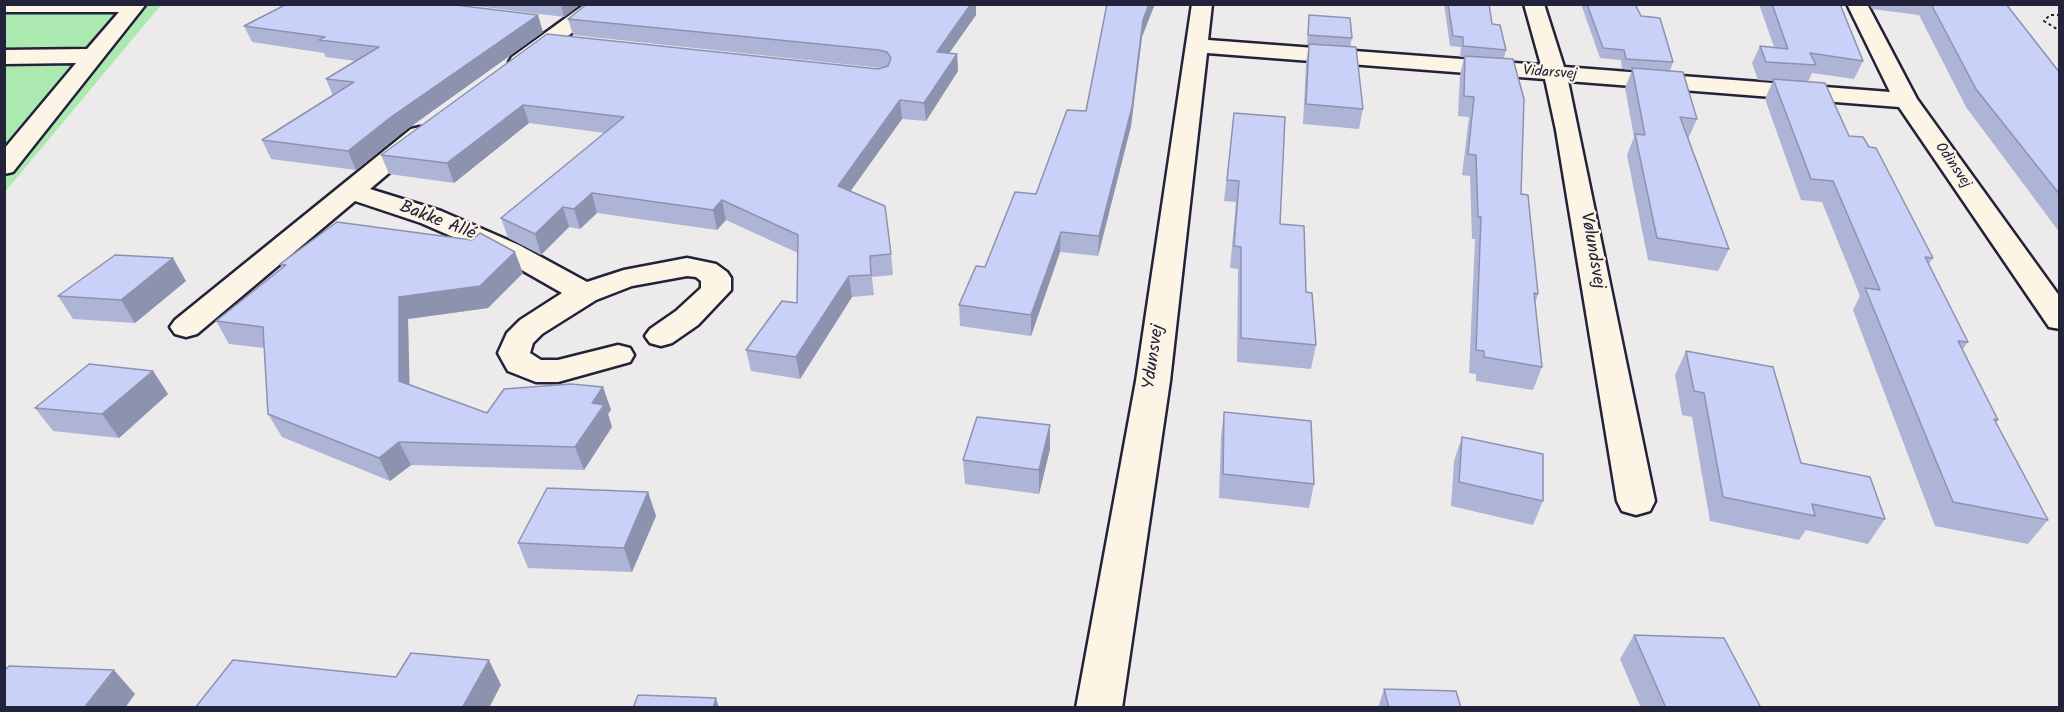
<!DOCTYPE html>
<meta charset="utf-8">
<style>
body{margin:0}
#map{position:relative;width:2064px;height:712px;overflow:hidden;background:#edeaeb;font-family:Kalam,sans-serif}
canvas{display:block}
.frame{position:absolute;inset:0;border:6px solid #22223b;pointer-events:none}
</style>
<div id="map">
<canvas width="2064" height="712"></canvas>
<div class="frame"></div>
</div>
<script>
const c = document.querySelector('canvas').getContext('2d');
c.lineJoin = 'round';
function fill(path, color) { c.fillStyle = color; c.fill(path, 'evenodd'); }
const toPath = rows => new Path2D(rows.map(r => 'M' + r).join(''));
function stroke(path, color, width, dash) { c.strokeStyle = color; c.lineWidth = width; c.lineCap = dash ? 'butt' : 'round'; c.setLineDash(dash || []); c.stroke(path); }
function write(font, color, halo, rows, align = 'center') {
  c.font = font + ' Kalam,sans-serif'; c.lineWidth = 4.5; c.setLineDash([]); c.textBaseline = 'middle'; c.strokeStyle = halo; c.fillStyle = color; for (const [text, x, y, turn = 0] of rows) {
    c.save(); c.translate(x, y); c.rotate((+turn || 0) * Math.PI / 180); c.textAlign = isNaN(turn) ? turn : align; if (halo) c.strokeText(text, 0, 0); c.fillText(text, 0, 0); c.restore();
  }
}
fill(toPath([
 [5,5,161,5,5,192]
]), '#ace9b0');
const minor = toPath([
 [4,4,146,4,13,172,4,174,4,149,76,63,4,64,4,50,87,49,119,12,4,12,4,4],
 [585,4,609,4,528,67,512,67,509,62,512,57,585,4],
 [1192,4,1212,4,1208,40,1541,65,1524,4,1544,4,1564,67,1890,92,1847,4,1867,4,1917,99,2060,297,2060,329,2049,327,1899,107,1568,81,1655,501,1650,511,1636,515,1622,511,1617,501,1556,130,1545,79,1207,53,1170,381,1122,708,1076,708,1136,381,1192,4],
 [420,127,429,129,432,134,429,139,370,189,441,211,519,245,587,282,624,270,687,258,716,264,727,272,731,278,731,290,698,325,672,343,661,346,650,343,645,336,650,329,676,311,701,288,701,281,696,277,687,276,632,286,596,300,542,334,533,343,530,353,541,360,558,360,618,345,630,348,634,355,630,362,558,382,536,382,508,371,498,353,507,333,520,320,562,293,499,257,421,223,355,201,197,334,186,337,175,334,170,327,175,320,411,129,420,127]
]);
stroke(minor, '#22223b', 5);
stroke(toPath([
 [2060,15,2050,15,2044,21,2060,31]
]), '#22223b', 2, [3, 3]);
fill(minor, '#fcf5e5');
fill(toPath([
 [460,4,581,4,564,17],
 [1444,4,1489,4,1492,24,1506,50,1504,58,1521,194,1538,294,1535,304,1542,367,1533,390,1476,381,1476,374,1469,373,1475,239,1472,239,1470,176,1462,175,1469,117,1458,116,1460,75,1464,57,1460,57,1461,47,1450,46],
 [1581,4,1635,4,1641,16,1673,62,1670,71,1697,119,1688,139,1729,249,1718,271,1648,260,1627,155,1634,137,1625,88,1632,70,1622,69,1621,60,1600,58],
 [1759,4,1846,4,1845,6,1840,5,1863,61,1854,79,1812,73,1808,82,1849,136,1933,258,1929,264,1968,342,1963,349,1998,420,1996,423,2048,520,2028,544,1935,526,1853,310,1860,296,1822,202,1801,200,1765,99,1773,81,1758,80,1752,63,1760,46,1774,47],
 [1869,4,2006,4,2060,73,2060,233,1966,107,1919,15,1872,9],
 [976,15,949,53,957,54,958,71,926,121,902,119,850,191,891,254,893,275,872,277,874,295,852,297,800,379,751,371,746,350,797,303,798,253,726,220,717,230,597,213,580,229,569,227,541,255,508,238,501,218,605,133,529,123,454,183,389,174,381,155,547,34,878,69,881,68,573,35,568,19],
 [1309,15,1352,38,1350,47,1363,109,1359,129,1303,124,1306,63,1309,45,1307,45],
 [244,26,543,32,399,135,356,170,271,159,262,140,333,96,326,79,356,61,326,57,324,53,252,42],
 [1142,37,1131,126,1098,256,1060,252,1031,336,960,326,959,305,1036,194,1086,111],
 [1234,113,1280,224,1306,292,1316,345,1311,369,1237,362,1238,269,1230,268,1236,202,1224,201],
 [280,264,523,273,488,308,408,319,409,384,487,413,603,387,611,410,608,414,612,427,584,470,411,465,390,481,282,437,268,414,264,348,229,344,216,321,282,268],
 [186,281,135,323,73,319,58,296],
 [1686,351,1801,463,1885,519,1868,544,1806,530,1799,540,1710,521,1692,417,1682,415,1675,375],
 [153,371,168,394,119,438,53,431,35,408],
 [1224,412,1314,484,1309,508,1219,498,1221,436],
 [1050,425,1050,449,1039,494,965,484,963,460],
 [1462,437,1543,501,1533,525,1451,506,1454,461],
 [648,492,656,516,632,572,528,568,518,543],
 [1634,635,1761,708,1641,708,1620,659],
 [1384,689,1461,708,1378,708]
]), '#adb4d6');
fill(toPath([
 [561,4,581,4,564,17],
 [971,4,976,4,976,15,938,69,937,52],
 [1149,4,1155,4,1142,37,1131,126,1098,256,1099,236,1143,20],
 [538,15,543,32,399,135,356,170,348,151,391,117],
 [957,54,958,71,926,121,924,103],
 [900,100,902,119,840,206,838,186],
 [523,105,529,123,454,183,447,163],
 [592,193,597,213,580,229,574,209],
 [722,200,726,220,717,230,713,210],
 [563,207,569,227,541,255,535,234],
 [1061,232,1060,252,1031,336,1031,315],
 [515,252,523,273,488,308,408,319,410,403,399,381,399,297],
 [173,258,186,281,135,323,121,300],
 [849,276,852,297,800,379,796,357],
 [153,371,168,394,119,438,102,414],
 [603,387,611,410,608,414,612,427,584,470,575,447,592,403],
 [1050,425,1050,449,1039,494,1039,470],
 [399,442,411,465,390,481,379,458],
 [648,492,656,516,632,572,624,548],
 [489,660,501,685,489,708,462,708],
 [114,670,135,694,125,708,84,708],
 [716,698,719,708,713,708]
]), '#8d92ae');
const building = toPath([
 [287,4,447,4,538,15,391,117,348,151,262,140,354,82,326,79,379,47,319,40,325,37,244,26,287,4],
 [587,4,971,4,937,52,957,54,924,103,900,100,838,186,885,206,891,254,870,256,871,275,849,276,796,357,746,350,782,301,797,303,798,235,722,200,713,210,592,193,574,209,563,207,535,234,501,218,624,117,523,105,447,163,381,155,547,34,878,69,888,66,891,58,887,52,879,50,568,19,587,4],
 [1107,4,1149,4,1143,20,1132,107,1099,236,1061,232,1031,315,959,305,976,266,985,267,1015,192,1036,194,1067,110,1086,111,1107,4],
 [1448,4,1489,4,1492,24,1500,25,1506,50,1463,46,1463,37,1453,36,1448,4],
 [1587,4,1635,4,1641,16,1660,18,1673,62,1626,59,1624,50,1603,48,1587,4],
 [1772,4,1840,4,1863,61,1810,53,1816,65,1766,62,1760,46,1788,49,1772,4],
 [1931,4,2006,4,2060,73,2060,195,1976,89,1931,4],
 [1309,15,1350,18,1352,38,1308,35,1309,15],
 [1309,44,1356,47,1363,109,1306,104,1309,44],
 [1465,56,1513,59,1524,99,1521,194,1528,195,1538,294,1534,293,1542,367,1484,357,1484,351,1476,350,1481,217,1478,217,1476,155,1468,154,1474,97,1464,96,1465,56],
 [1632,68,1683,72,1697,119,1680,117,1729,249,1657,238,1635,134,1645,135,1632,68],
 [1773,79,1825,83,1849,136,1863,137,1869,147,1876,148,1933,258,1925,257,1968,342,1958,341,1998,420,1994,419,2048,520,1953,502,1865,288,1880,290,1833,181,1811,179,1773,79],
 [1234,113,1285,117,1280,224,1304,226,1306,292,1312,293,1316,345,1241,338,1241,247,1234,246,1239,181,1227,180,1234,113],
 [337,222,472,240,480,233,515,252,480,286,399,297,399,381,487,413,504,389,571,384,603,387,592,403,604,405,575,447,399,442,379,458,268,414,263,327,216,321,286,265,280,264,337,222],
 [115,255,173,258,121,300,58,296,115,255],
 [1686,351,1773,367,1801,463,1870,477,1885,519,1812,504,1815,516,1723,497,1704,393,1694,391,1686,351],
 [89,364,153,371,102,414,35,408,89,364],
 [1224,412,1311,421,1314,484,1223,474,1224,412],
 [977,417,1050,425,1039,470,963,460,977,417],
 [1462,437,1543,454,1543,501,1459,482,1462,437],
 [547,488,648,492,624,548,518,543,547,488],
 [1634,635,1724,638,1761,708,1666,708,1634,635],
 [411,653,489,660,462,708,195,708,233,660,396,677,411,653],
 [9,666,114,670,84,708,4,708,4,671,9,666],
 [1384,689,1456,691,1461,708,1389,708,1384,689],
 [638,695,716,698,713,708,633,708,638,695]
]);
fill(building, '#c9d1f9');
stroke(building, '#8d92ae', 1.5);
write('15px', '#22223b', '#fcf5e5', [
 ["Vidarsvej",1550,74,4],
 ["Odinsvej",1952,166,55]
]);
write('18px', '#22223b', '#fcf5e5', [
 ["Bakke Allé",437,222,21],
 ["Vølundsvej",1591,251,80],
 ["Ydunsvej",1155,357,-82]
]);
</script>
